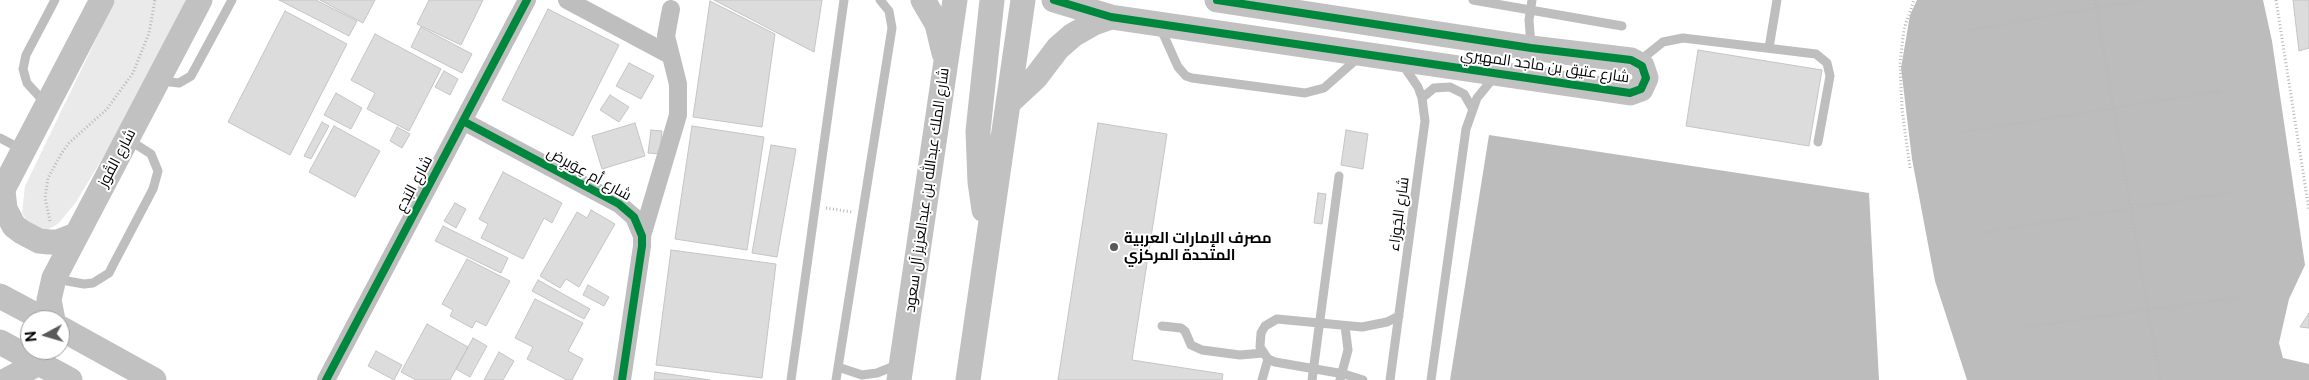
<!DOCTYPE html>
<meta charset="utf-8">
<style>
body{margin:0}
#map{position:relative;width:2309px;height:380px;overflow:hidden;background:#fff;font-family:"Public Sans",sans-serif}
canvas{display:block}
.north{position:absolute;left:20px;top:310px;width:50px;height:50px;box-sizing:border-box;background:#fff;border:1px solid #999;border-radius:50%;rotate:264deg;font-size:14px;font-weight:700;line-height:20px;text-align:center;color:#000}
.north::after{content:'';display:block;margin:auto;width:18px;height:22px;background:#595959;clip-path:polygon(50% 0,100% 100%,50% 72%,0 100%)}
</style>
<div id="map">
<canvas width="2309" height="380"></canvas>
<div class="north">N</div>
</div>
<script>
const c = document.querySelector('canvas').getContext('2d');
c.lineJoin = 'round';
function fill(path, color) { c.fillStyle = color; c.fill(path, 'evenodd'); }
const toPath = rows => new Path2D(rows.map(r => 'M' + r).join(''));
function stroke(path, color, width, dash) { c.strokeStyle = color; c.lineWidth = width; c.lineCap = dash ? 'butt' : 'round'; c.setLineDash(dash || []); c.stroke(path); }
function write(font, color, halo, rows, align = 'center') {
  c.font = font + ' "Public Sans",Cairo,sans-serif'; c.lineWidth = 4; c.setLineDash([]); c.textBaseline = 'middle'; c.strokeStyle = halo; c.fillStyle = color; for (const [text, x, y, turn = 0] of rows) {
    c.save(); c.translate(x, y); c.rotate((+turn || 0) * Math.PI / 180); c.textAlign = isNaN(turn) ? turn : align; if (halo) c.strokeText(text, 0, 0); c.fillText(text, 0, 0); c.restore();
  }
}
fill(toPath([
 [115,0,191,0,130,113,76,202,58,224,45,231,30,225,22,213,25,186]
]), '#eaeaea');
fill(toPath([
 [1917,0,2263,0,2272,41,2305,265,2289,299,2279,343,2283,358,2309,364,2309,380,1967,380,1935,281,1912,159,1901,68,1910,15],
 [1489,135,1869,193,1879,380,1450,380]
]), '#bcbcbc');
const building = toPath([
 [279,0,316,0,357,21,349,36,279,0],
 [320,0,375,0,363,23,320,0],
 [429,0,483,0,461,45,417,24,429,0],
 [714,0,822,0,814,52,714,0],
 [2293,0,2309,0,2309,48,2299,51,2293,0],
 [710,1,775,34,762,127,693,117,710,1],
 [548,9,619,45,573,136,502,100,548,9],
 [285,11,347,44,290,155,228,122,285,11],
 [421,27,472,54,462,73,411,47,421,27],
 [375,34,441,69,409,131,367,109,375,93,351,80,375,34],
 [1698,50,1822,70,1809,146,1686,126,1698,50],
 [629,63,654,76,641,99,616,86,629,63],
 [444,71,458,79,450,95,435,87,444,71],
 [336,93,362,108,351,129,324,115,336,93],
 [610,95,629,107,619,122,600,110,610,95],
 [322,122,329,126,311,159,304,156,322,122],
 [635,123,645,156,602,169,592,136,635,123],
 [1098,123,1167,134,1132,360,1223,374,1222,380,1058,380,1098,123],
 [334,126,380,151,355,197,309,172,334,126],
 [692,126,764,137,747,250,675,239,692,126],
 [397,127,410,134,402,148,390,141,397,127],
 [651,130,662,131,660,154,648,153,651,130],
 [1346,130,1368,134,1363,169,1341,165,1346,130],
 [771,145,796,149,777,257,752,253,771,145],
 [503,172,562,203,552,223,544,218,523,259,481,238,488,224,479,219,503,172],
 [1318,193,1326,194,1322,224,1314,223,1318,193],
 [455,203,466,209,456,228,444,221,455,203],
 [591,210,615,224,579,287,566,279,560,288,540,276,577,212,587,218,591,210],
 [443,226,508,258,501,273,435,241,443,226],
 [671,250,776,264,762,378,656,365,671,250],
 [467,259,510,281,486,326,476,321,472,328,450,316,453,310,442,304,467,259],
 [538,280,590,309,584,319,532,291,538,280],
 [588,285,609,297,604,306,583,295,588,285],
 [535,299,583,323,568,351,583,359,572,380,567,380,527,359,533,347,515,338,535,299],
 [2309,313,2309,328,2300,327,2309,313],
 [427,324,468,347,450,380,416,380,401,372,427,324],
 [473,338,487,346,470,377,456,369,473,338],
 [376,351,402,365,394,380,368,366,376,351],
 [499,352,514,361,503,380,484,380,499,352],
 [655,372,710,380,654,380,655,372]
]);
fill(building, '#dcdcdc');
stroke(building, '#c5c5c5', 1);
stroke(toPath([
 [2095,0,2160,380],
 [2276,0,2309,210],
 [1970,30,2142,0],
 [1964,132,2221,91],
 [1910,168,1902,109,1900,64,1904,29,1914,0],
 [826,208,852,212],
 [50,221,45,198,48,178,61,154,69,143,107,109,133,73,149,33,155,0],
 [1981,233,2232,192],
 [2014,329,2240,297]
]), '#b8b8b8', 3, [1, 2.5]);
stroke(toPath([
 [1473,0,1622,26],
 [1160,27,1178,67,1186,76,1192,78,1305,93,1324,88,1358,58],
 [1531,45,1529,20,1532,0],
 [1769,48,1777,0],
 [1638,62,1663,42,1683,38,1816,54,1827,63,1830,76,1818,142],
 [161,81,179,83,191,76,232,0],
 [1422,98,1434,88,1450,87,1464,94,1472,108],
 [46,104,27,83,23,69,26,55,55,0],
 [0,138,23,150],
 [56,279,84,284,93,283,109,273,113,265,153,189,158,171,151,154,129,140],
 [1162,326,1181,328,1185,331,1191,345,1202,350,1240,355,1263,353],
 [838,367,862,375,877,373,897,365],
 [791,380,844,0],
 [836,380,892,28,889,11,880,0],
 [1262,380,1268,359],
 [1312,380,1339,176],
 [1340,380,1348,350,1345,326],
 [1363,380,1344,374,1275,362,1268,359,1260,347,1261,333,1265,326,1277,319,1362,327,1387,322,1399,316],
 [1390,380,1425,121,1422,98,1418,87,1403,65],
 [1431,380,1466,129,1477,98,1495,76]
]), '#bebebe', 9);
stroke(toPath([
 [567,0,670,55],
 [463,121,619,204,634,217,642,236,642,246,622,380],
 [642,236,678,115,678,84,666,36,671,9],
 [326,380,527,0]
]), '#bebebe', 18);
stroke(toPath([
 [923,0,937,24,944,53],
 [1054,0,1111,17,1630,93,1641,89,1646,78,1642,66,1631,60,1531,48,1217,0],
 [1008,103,1036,77,1058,48,1073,35,1094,23,1111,17],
 [3,190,5,209,14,226,22,232,39,241,49,242,58,242,76,235],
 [0,195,102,0],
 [984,210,980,182,978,131,992,0],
 [0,296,45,320],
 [53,320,49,300,54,278,200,0],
 [60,328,154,380],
 [0,342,70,380],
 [7,380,39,363],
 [899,380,955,0],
 [968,380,1023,0]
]), '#c1c1c1', 25);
stroke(toPath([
 [1054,0,1111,17,1630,93,1641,89,1646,78,1642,66,1631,60,1531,48,1217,0],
 [463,121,619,204,634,217,642,236,642,246,622,380],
 [326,380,527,0]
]), '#00873e', 8);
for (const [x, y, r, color] of [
 [1114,247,5,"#595959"]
]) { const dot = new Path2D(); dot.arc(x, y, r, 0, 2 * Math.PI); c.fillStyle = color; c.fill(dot); stroke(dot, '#fff', 2); }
write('15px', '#000', '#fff', [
 ["شارع عتيق بن ماجد المهيري",1545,66,8],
 ["شارع القُوز",117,158,-62],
 ["شارع أم عِوَيرِض",589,174,29],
 ["شارع البَدع",414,184,-62],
 ["شارع الملك عبدالله بن عبدالعزيز آل سعود",927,190,-82],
 ["شارع الجَوزاء",1399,214,-82]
]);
write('bold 15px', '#000', '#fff', [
 ["مصرف الإمارات العربية",1124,238],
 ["المتحدة المركزي",1124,255]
], 'left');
</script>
